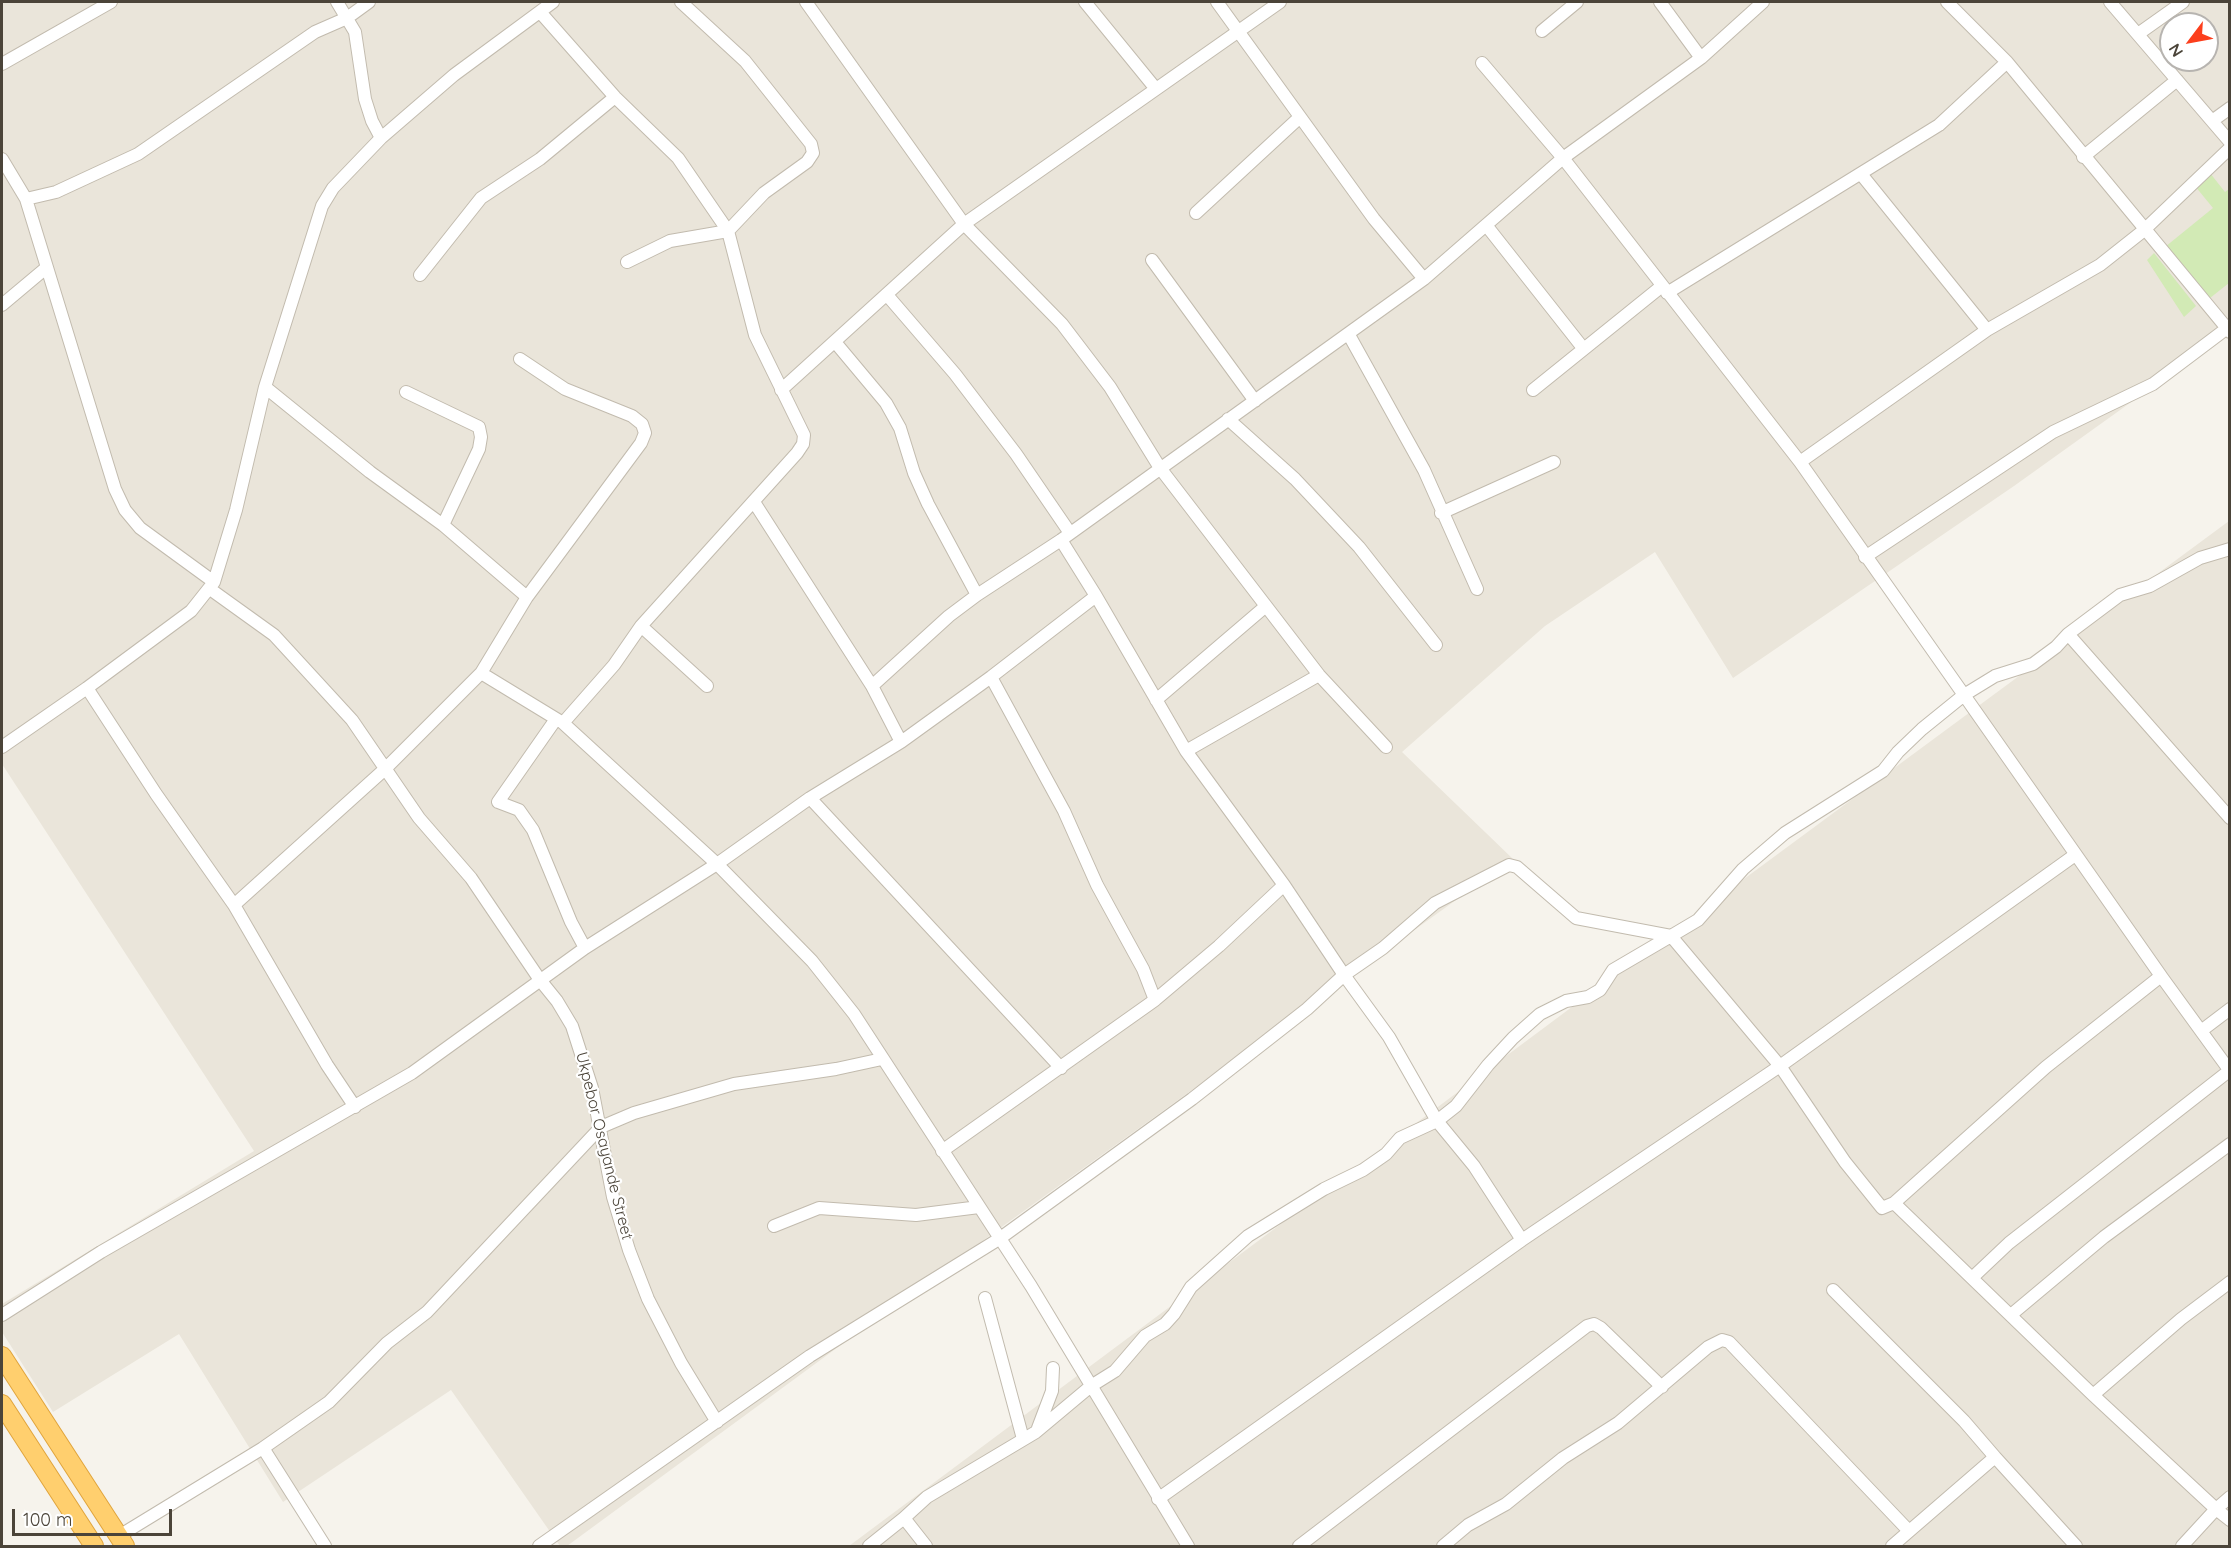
<!DOCTYPE html>
<style>
body{margin:0}
#map{position:relative;width:2231px;height:1548px;overflow:hidden;background:#f6f3ec;font-family:Quicksand,sans-serif}
canvas{display:block}
.frame{position:absolute;inset:0;border:3px solid #4b4439;pointer-events:none}
.north{position:absolute;left:2159px;top:12px;width:60px;height:60px;box-sizing:border-box;background:#fff;border:2px solid #b7b4b0;border-radius:50%;rotate:238deg;font-size:16px;font-weight:700;line-height:24px;text-align:center;color:#4b4439}
.north::after{content:'';display:block;margin:auto;width:21px;height:27px;background:#fc3f1d;clip-path:polygon(50% 0,100% 100%,50% 72%,0 100%)}
.scale{position:absolute;left:12px;top:1509px;width:160px;height:27px;box-sizing:border-box;border:3px solid #4b4439;border-top:0;padding-left:8px;font-size:18px;line-height:21px;white-space:nowrap;color:#4b4439;-webkit-text-stroke:4px #fff;paint-order:stroke}
</style>
<div id="map">
<canvas width="2231" height="1548"></canvas>
<div class="frame"></div>
<div class="north">N</div>
<div class="scale">100 m</div>
</div>
<script>
const c = document.querySelector('canvas').getContext('2d');
c.lineJoin = 'round';
function fill(path, color) { c.fillStyle = color; c.fill(path, 'evenodd'); }
const toPath = rows => new Path2D(rows.map(r => 'M' + r).join(''));
function stroke(path, color, width, dash) { c.strokeStyle = color; c.lineWidth = width; c.lineCap = dash ? 'butt' : 'round'; c.setLineDash(dash || []); c.stroke(path); }
function write(font, color, halo, rows, align = 'center') {
  c.font = font + ' Quicksand,sans-serif'; c.lineWidth = 4.5; c.setLineDash([]); c.textBaseline = 'middle'; c.strokeStyle = halo; c.fillStyle = color; for (const [text, x, y, turn = 0] of rows) {
    c.save(); c.translate(x, y); c.rotate((+turn || 0) * Math.PI / 180); c.textAlign = isNaN(turn) ? turn : align; if (halo) c.strokeText(text, 0, 0); c.fillText(text, 0, 0); c.restore();
  }
}
fill(toPath([
 [2,2,2229,2,2229,332,2014,486,1733,678,1655,552,1545,626,1402,752,1513,859,1003,1226,567,1546,560,1546,451,1390,283,1502,179,1334,53,1412,2,1332,2,1304,254,1151,2,764],
 [2171,24,2207,24,2207,60,2171,60],
 [2229,521,2229,1546,849,1546,1706,907]
]), '#eae5da');
fill(toPath([
 [2210,173,2225,192,2229,189,2229,283,2210,298,2165,247,2213,208,2195,186],
 [2154,253,2196,306,2184,317,2147,260]
]), '#d2eab5');
const minor = toPath([
 [806,2,964,224,1062,324,1110,387,1160,468,1319,675,1386,747],
 [1085,2,1156,89],
 [1217,2,1374,219,1424,279],
 [1660,2,1701,58],
 [1763,2,1701,58,1563,158,1800,462,1964,695,1922,729,1898,752,1883,771,1785,833,1743,869,1698,920,1671,936,1780,1066,1845,1162,1882,1208,1894,1203,2046,1067,2161,976,2230,1071],
 [1947,2,2007,62,2230,332],
 [2110,2,2230,142],
 [540,12,615,97,678,158,728,231,755,335,804,435,803,444,797,453,641,626,614,665,563,723],
 [1542,31,1577,2],
 [2138,34,2183,2],
 [2,64,111,2],
 [2212,121,2230,108],
 [381,138,454,75,553,2],
 [2083,157,2177,80],
 [2,159,26,199,115,489,125,510,140,528,214,582],
 [1861,174,1987,330],
 [26,199,56,192,138,154,315,32,347,18,369,2],
 [1196,213,1300,117],
 [1486,225,1583,348],
 [1152,260,1255,401],
 [627,262,670,241,728,231,764,193,807,162,813,153,811,144,745,61,681,2],
 [420,275,481,198,540,159,615,97],
 [1667,293,1939,125,2007,62],
 [887,295,955,374,1016,454,1070,533],
 [2,305,46,268],
 [1349,335,1424,470,1477,589],
 [835,342,886,403,900,428,914,473,928,504,977,595],
 [520,359,565,389,632,416,642,424,645,433,641,443,527,597],
 [265,387,322,206,333,188,381,138,372,121,365,99,355,32,337,2],
 [781,390,964,224,1280,2],
 [1533,390,1662,286],
 [406,392,479,427,481,437,479,449,443,525],
 [1228,419,1295,479,1359,547,1436,645],
 [1800,462,1987,330,2100,265,2143,231,2230,148],
 [754,502,872,686,901,742],
 [1441,513,1554,462],
 [1865,557,2053,432,2153,384,2226,329],
 [210,589,274,635,352,720,419,818,471,878,540,980,557,1001,572,1026,592,1088,613,1197,629,1250,648,1299,681,1363,717,1422],
 [641,626,707,686],
 [2068,634,2120,595,2150,586,2200,558,2230,549],
 [481,673,563,723,717,864,810,798,901,742,991,677,1096,596,1061,540],
 [991,677,1064,811,1097,885,1143,969,1155,1000],
 [872,686,949,616,977,595,1061,540,1424,279,1563,158,1482,63],
 [87,688,191,611,214,582,236,510,265,387,370,472,443,525,527,597,481,673,385,769,234,905],
 [1156,700,1266,606],
 [556,719,498,802,519,810,533,830,571,922,585,948],
 [2,747,87,688,156,794,234,905,327,1065,355,1107],
 [1186,751,1319,675],
 [810,798,1061,1068],
 [2161,976,1964,695,1995,676,2033,664,2056,647,2068,634,2230,818],
 [2201,1031,2230,1009],
 [942,1151,1155,1000,1219,946,1284,885],
 [1894,1203,2093,1395,2216,1509,2230,1497],
 [774,1226,819,1208,916,1215,979,1207],
 [1522,1240,1474,1166,1437,1121,1389,1037,1344,975,1383,948,1435,903,1509,865,1517,867,1576,918,1671,936],
 [1973,1277,2009,1243,2229,1071],
 [1833,1290,1964,1421,1995,1457],
 [985,1298,1023,1439],
 [2012,1314,2104,1237,2230,1144],
 [2,1315,101,1252,412,1073,585,948,717,864,812,961,854,1014,1031,1286,1188,1546],
 [2093,1395,2181,1319,2230,1282],
 [1038,1428,1052,1391,1053,1368],
 [1158,1499,1522,1240,1780,1066,2075,855],
 [119,1536,263,1448],
 [325,1546,263,1448,329,1402,387,1343,427,1312,601,1127,634,1113,734,1084,836,1069,882,1059],
 [539,1546,810,1356,999,1239,1192,1099,1307,1009,1344,975,1284,885,1186,751,1096,596],
 [869,1546,904,1518],
 [926,1546,904,1518,927,1497,1036,1432,1091,1386,1115,1371,1145,1336,1165,1324,1174,1314,1191,1287,1248,1236,1324,1189,1363,1170,1386,1154,1400,1138,1437,1121,1456,1106,1488,1065,1513,1038,1540,1014,1566,1001,1588,997,1600,990,1613,970,1671,936],
 [1299,1546,1587,1326,1594,1324,1601,1328,1662,1387],
 [1443,1546,1468,1525,1506,1504,1563,1458,1618,1423,1708,1347,1722,1340,1729,1342,1908,1530],
 [1892,1546,1995,1457,2076,1546],
 [2182,1546,2216,1509,2230,1520]
]);
const highway = toPath([
 [2,1356,125,1546],
 [2,1404,94,1546]
]);
stroke(minor, '#c2bbae', 14);
stroke(highway, '#e0a43c', 20);
stroke(minor, '#fff', 12);
stroke(highway, '#ffcf6e', 18);
write('16px', '#4b4439', '#fff', [
 ["Ukpebor Osayande Street",604,1146,76]
]);
</script>
